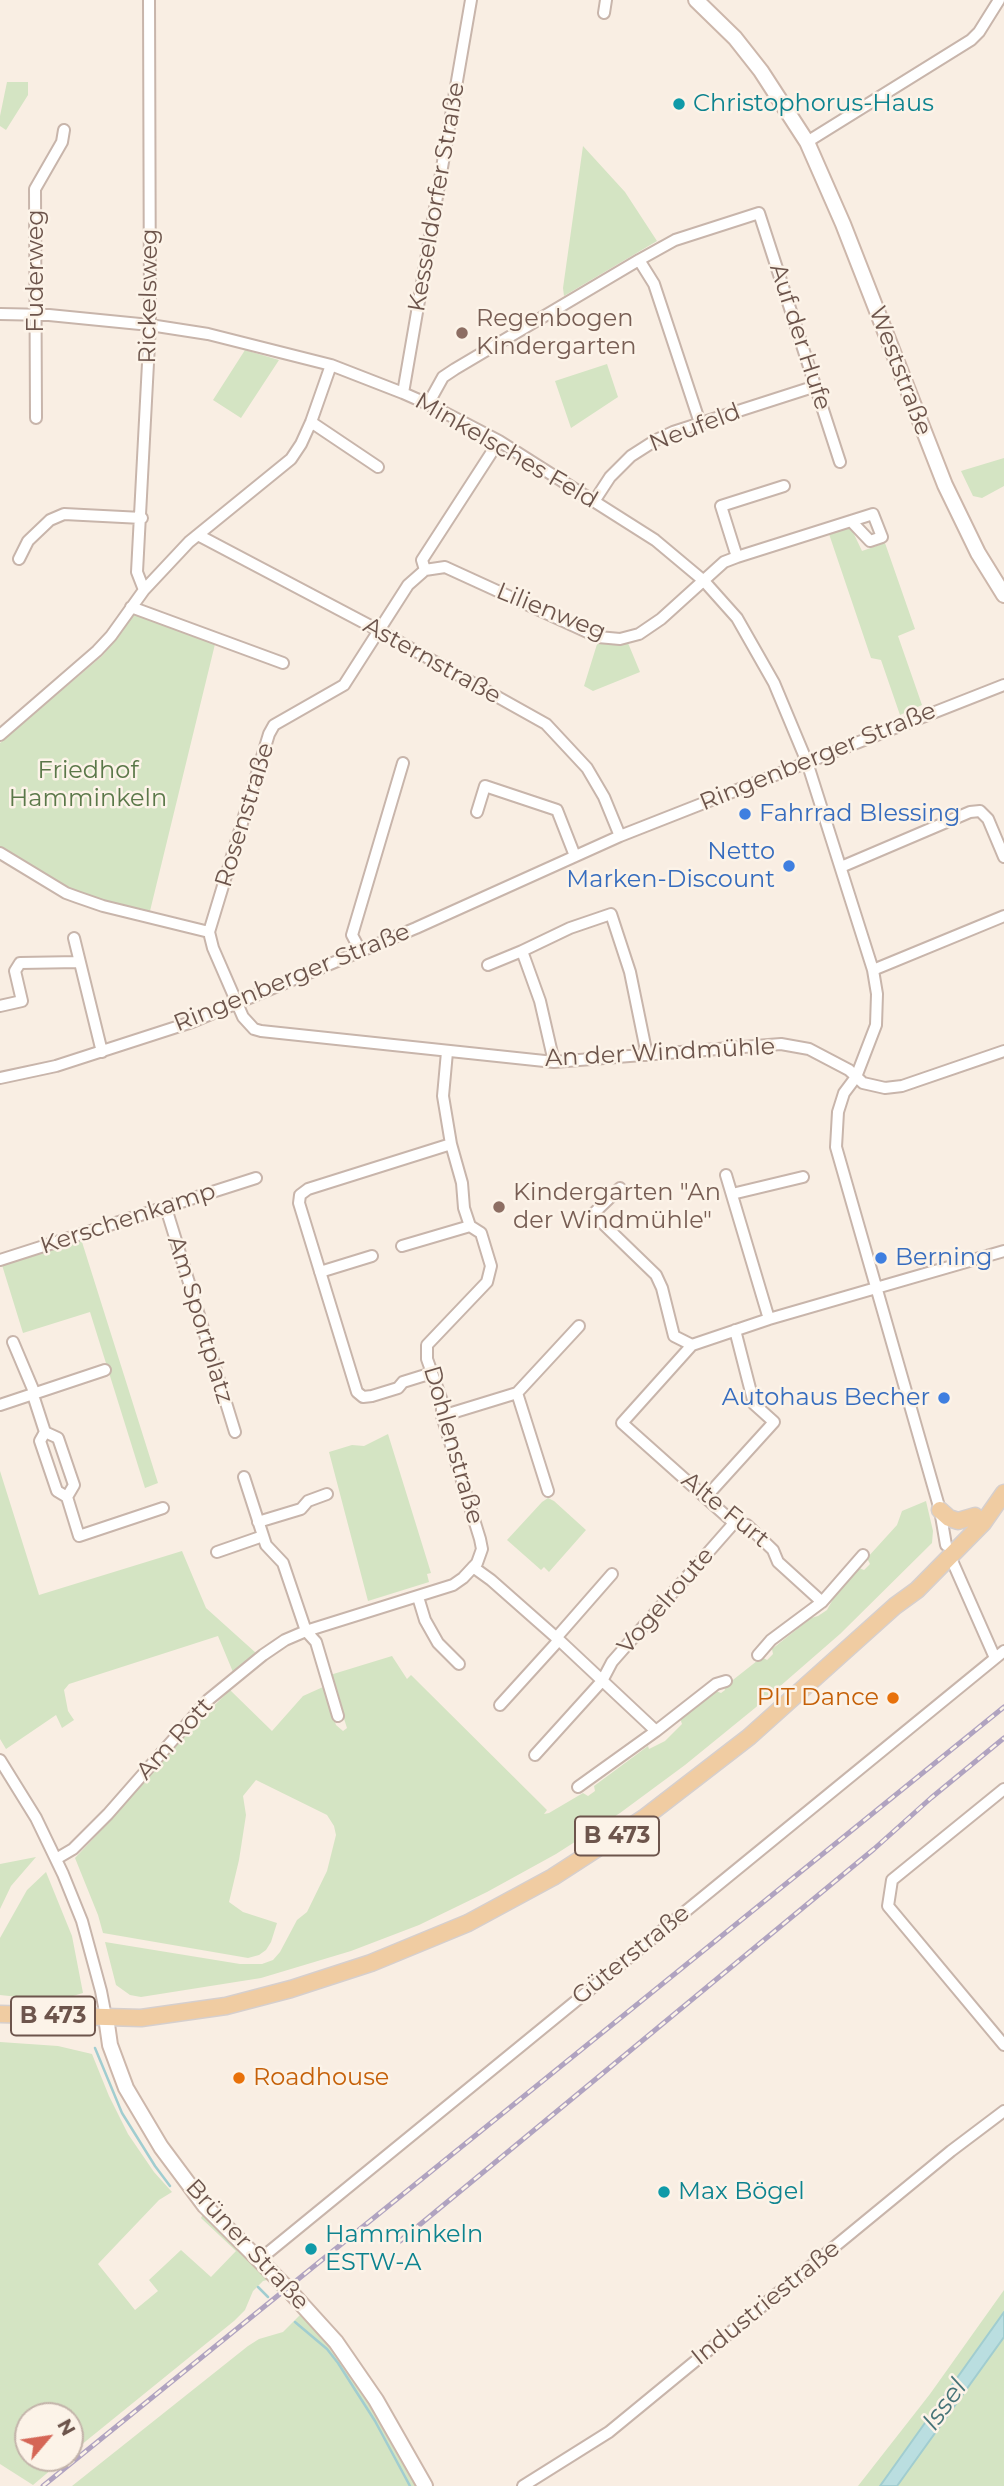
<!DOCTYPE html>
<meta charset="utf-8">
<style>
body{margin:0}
#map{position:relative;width:1004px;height:2486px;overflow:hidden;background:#f9eee3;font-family:Montserrat,sans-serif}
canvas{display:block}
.north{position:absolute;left:14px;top:2402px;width:70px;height:70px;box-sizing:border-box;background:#fcf3e8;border:2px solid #c3b4aa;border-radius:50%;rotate:61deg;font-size:19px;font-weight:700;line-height:28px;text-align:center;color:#6d554c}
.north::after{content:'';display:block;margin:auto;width:24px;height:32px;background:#d56656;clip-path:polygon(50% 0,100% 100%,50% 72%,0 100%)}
</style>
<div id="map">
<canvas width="1004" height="2486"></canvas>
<div class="north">N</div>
</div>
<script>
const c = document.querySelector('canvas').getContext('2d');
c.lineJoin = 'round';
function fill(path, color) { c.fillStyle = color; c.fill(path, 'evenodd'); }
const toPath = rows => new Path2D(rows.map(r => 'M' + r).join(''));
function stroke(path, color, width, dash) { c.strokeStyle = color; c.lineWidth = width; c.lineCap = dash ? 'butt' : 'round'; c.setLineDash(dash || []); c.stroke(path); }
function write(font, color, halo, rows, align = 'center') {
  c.font = font + ' Montserrat,sans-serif'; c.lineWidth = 5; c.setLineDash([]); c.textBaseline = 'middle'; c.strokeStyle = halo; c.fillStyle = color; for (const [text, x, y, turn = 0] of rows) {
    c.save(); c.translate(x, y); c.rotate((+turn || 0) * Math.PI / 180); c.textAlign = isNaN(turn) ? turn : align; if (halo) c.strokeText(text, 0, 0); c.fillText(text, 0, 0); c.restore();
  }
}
fill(toPath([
 [7,82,28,82,28,95,6,130,0,126,0,116],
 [583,146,625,192,657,241,564,296,563,288],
 [245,350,279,360,241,418,213,400],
 [607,364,618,397,571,428,555,381],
 [1004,458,1004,486,982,498,973,496,961,471],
 [847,528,852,530,862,551,885,543,915,629,898,636,922,705,900,715,881,660,871,658,829,534],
 [133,614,216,640,150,911,94,901,80,895,32,868,0,846,0,743,102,656,122,632],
 [598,641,628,643,640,672,593,691,584,686],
 [79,1240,82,1242,158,1483,145,1488,90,1312,23,1333,2,1265],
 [388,1434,431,1573,427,1574,429,1582,368,1601,329,1452,352,1445,364,1446],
 [0,1471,39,1595,182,1551,206,1608,256,1653,233,1672,218,1636,69,1684,64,1690,68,1711,74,1720,62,1728,56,1715,6,1749,0,1739],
 [548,1498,554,1501,586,1530,549,1572,544,1567,541,1570,507,1540,542,1502],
 [926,1501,933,1531,932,1543,840,1634,755,1708,685,1765,620,1813,556,1854,487,1892,419,1925,351,1951,261,1978,141,1997,130,1995,116,1985,105,1942,240,1964,262,1964,273,1960,280,1952,297,1920,307,1912,327,1871,336,1835,334,1826,327,1815,256,1780,243,1796,246,1815,239,1860,229,1902,243,1912,277,1923,271,1942,266,1950,259,1955,248,1958,103,1933,98,1915,75,1858,107,1824,181,1738,230,1690,272,1731,303,1696,323,1687,336,1725,343,1731,347,1728,330,1675,392,1656,407,1679,411,1675,547,1810,544,1814,549,1813,583,1793,588,1796,595,1791,594,1786,648,1746,649,1749,665,1741,682,1724,680,1718,716,1691,721,1693,725,1690,724,1687,762,1657,767,1660,773,1654,772,1649,811,1618,818,1616,827,1610,837,1592,859,1568,864,1570,870,1564,867,1558,897,1525,902,1511],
 [36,1857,11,1886,0,1909,0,1864],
 [46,1872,72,1936,83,1993,56,2001,0,1995,0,1938,27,1890],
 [0,2042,58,2046,92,2054,109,2096,128,2134,154,2172,172,2192,159,2200,98,2264,135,2310,158,2291,149,2280,181,2250,211,2277,236,2251,201,2218,203,2214,280,2289,277,2291,267,2280,263,2281,253,2291,245,2310,234,2321,70,2454,70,2416,28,2416,28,2458,65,2458,33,2485,0,2464],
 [1004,2290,1004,2312,880,2486,858,2486,930,2394],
 [301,2314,346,2363,385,2428,416,2486,72,2486,248,2346,259,2339,283,2332],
 [1004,2337,1004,2486,897,2486,902,2479]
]), '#d4e4c3');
const water = toPath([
 [1004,2312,1004,2337,897,2486,880,2486,1004,2312]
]);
fill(water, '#badee0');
stroke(water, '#a1cdd0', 2);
stroke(toPath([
 [95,2048,122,2113,155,2166,170,2186],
 [258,2287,268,2297],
 [295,2322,327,2349,338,2363,375,2421,410,2486]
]), '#a1cdd0', 2.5);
const street = toPath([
 [604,13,606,0],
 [807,142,971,40,979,32,999,0],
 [639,260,654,284,700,423],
 [0,314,49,315,150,325,208,334,331,365,403,393,428,404,499,441,655,540,704,581,737,618,774,683,807,762,873,970,877,994,876,1025,856,1077,844,1093,838,1112,836,1147,940,1510,946,1545],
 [403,393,471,0],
 [428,404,443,377,455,369,639,260,675,240,759,213,840,462],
 [36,418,35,189,62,142,64,130],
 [311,422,378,467],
 [595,500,610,477,631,456,656,440,673,432,816,386],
 [851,521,870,541,882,537,873,514,737,557,724,562,661,619,639,634,620,639,598,637,445,567,425,570,408,585,344,685,274,725,269,734,209,932,213,948,243,1017,254,1029,261,1031,554,1062,781,1044,809,1049,849,1070,863,1083,885,1088,902,1086,1004,1051],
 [198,535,378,630,546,724,587,768,604,797,620,836],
 [737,557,721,506,784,486],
 [19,559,28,541,50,520,64,514,142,518],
 [425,570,422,560,499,441],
 [144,590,137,572,150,325,149,0],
 [131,607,283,663],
 [0,735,97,651,111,636,144,590,189,542,291,459,301,444,311,422,331,365],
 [477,812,485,786,557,810,575,856],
 [0,853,66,893,77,897,103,906,209,932],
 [841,867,970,812,980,811,988,819,1004,857],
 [74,938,102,1052],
 [360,950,352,935,403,763],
 [488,965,522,951],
 [873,970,1004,916],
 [0,1006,22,1001,15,971,20,963,79,962],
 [554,1062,540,1001,522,951,570,928,611,914,630,972,647,1055],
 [0,1078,56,1066,192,1022,416,928,620,836,1004,685],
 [726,1175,769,1319],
 [620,1188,593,1214,656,1275,662,1288,674,1336,692,1345],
 [732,1194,803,1177],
 [166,1208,235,1432],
 [402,1246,470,1226],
 [0,1260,256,1178],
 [320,1272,372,1256],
 [13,1342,35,1394],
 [432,1373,403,1382,398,1388,372,1396,363,1397,357,1392,299,1203,300,1195,308,1189,451,1144],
 [517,1393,579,1326],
 [33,1395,45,1432,40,1441,57,1491,67,1497,74,1485,58,1438,45,1432],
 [0,1405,105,1370],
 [442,1416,517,1393,548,1491],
 [244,1477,266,1545,283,1563,306,1631,316,1642,338,1716],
 [67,1497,79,1536,163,1508],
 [706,1497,774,1422,754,1404,735,1330],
 [258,1522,301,1509,308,1501,327,1494],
 [217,1552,263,1536],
 [950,1556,995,1658],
 [473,1567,491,1580,559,1640,656,1731,716,1684,726,1681],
 [418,1597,425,1620,438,1643,459,1664],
 [822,1602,778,1562,773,1550,747,1525,734,1523,622,1423,692,1345,769,1319,1004,1251],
 [556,1638,612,1574],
 [758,1655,771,1640,822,1602,863,1555],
 [500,1705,559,1640],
 [535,1755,602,1681,612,1662,734,1523],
 [0,1760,36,1818,63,1874,82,1921,101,1991,106,2017],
 [578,1787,656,1731],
 [1004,1789,892,1880,888,1906,1004,2045],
 [56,1859,73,1849,108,1814,208,1700,263,1655,285,1640,306,1631,453,1585,463,1578,477,1563,482,1549,480,1539,442,1416,442,1401,427,1359,427,1345,487,1282,491,1266,481,1233,470,1226,464,1208,462,1183,451,1144,443,1096,447,1052],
 [259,2260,1004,1651],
 [523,2486,609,2432,951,2151,1004,2111]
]);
const secondary = toPath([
 [696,0,735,38,761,71,807,142,843,224,945,485,978,553,1004,595],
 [106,2017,110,2045,126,2088,161,2147,205,2206,287,2288,336,2342,376,2400,425,2486]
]);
const primary = toPath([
 [940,1510,949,1518,958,1521,975,1516],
 [0,2014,141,2018,226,2006,291,1989,371,1963,468,1923,553,1877,644,1818,749,1737,895,1606,917,1590,983,1523,1004,1493]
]);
stroke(street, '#c8b5ab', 14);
stroke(secondary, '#cdb7ab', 18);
stroke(primary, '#d6cfcd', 19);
stroke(street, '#fff', 10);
stroke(secondary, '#fff', 14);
stroke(primary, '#f0cca2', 16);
const rail = toPath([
 [400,2241,874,1849,931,1798,1004,1738],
 [43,2486,1004,1707]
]);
stroke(rail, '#b0a3c0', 5);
stroke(rail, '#fcf3e8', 2.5, [8]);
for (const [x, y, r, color] of [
 [679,104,7,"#0f9aa8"],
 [462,333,7,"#8d6e63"],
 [745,814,7,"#3f7fe0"],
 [789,866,7,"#3f7fe0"],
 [499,1207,7,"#8d6e63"],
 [881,1258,7,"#3f7fe0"],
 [944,1398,7,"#3f7fe0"],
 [893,1698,7,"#e8710a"],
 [239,2078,7,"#e8710a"],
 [664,2192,7,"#0f9aa8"],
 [311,2249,7,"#0f9aa8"]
]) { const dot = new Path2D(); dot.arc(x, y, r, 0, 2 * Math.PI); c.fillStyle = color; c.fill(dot); stroke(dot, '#fcf3e8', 2.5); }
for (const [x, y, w] of [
 [617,1836,84],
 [53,2016,84]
]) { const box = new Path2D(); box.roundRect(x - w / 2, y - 19.5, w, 39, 5); c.fillStyle = '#fcf3e8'; c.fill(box); stroke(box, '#6d554c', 2); }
write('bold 23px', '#6d554c', null, [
 ["B 473",617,1836],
 ["B 473",53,2016]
]);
write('24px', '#0d838f', '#fcf3e8', [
 ["Christophorus-Haus",693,104],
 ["Max Bögel",678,2192],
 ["Hamminkeln",325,2235],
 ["ESTW-A",325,2263]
], 'left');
write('24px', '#6d554c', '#fcf3e8', [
 ["Kesseldorfer Straße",437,197,-80],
 ["Fuderweg",36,271,-90],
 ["Rickelsweg",149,296,-89],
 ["Auf der Hufe",800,337,72],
 ["Weststraße",900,371,69],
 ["Neufeld",695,428,-21],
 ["Minkelsches Feld",506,451,30],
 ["Lilienweg",551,612,22],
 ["Asternstraße",432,661,29],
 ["Ringenberger Straße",818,757,-22],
 ["Rosenstraße",245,815,-73],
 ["Ringenberger Straße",292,978,-22],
 ["An der Windmühle",660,1053,-3],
 ["Kerschenkamp",128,1219,-18],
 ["Am Sportplatz",200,1320,73],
 ["Dohlenstraße",453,1445,74],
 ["Alte Furt",725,1510,39],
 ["Vogelroute",666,1601,-49],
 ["Am Rott",175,1739,-48],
 ["Güterstraße",631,1955,-39],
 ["Brüner Straße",247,2245,47],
 ["Industriestraße",766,2303,-39]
]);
write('24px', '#785e54', '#fcf3e8', [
 ["Regenbogen",476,319],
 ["Kindergarten",476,347],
 ["Kindergarten \"An",513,1193],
 ["der Windmühle\"",513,1221]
], 'left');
write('24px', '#5b7849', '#fcf3e8', [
 ["Friedhof",88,771],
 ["Hamminkeln",88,799]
]);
write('24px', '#366cbe', '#fcf3e8', [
 ["Fahrrad Blessing",759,814],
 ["Netto",775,852,"right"],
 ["Marken-Discount",775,880,"right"],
 ["Berning",895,1258],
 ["Autohaus Becher",930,1398,"right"]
], 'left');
write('24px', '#c56008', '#fcf3e8', [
 ["PIT Dance",879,1698],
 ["Roadhouse",253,2078,"left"]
], 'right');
write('italic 26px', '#467478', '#fcf3e8', [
 ["Issel",945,2405,-54]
]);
</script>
